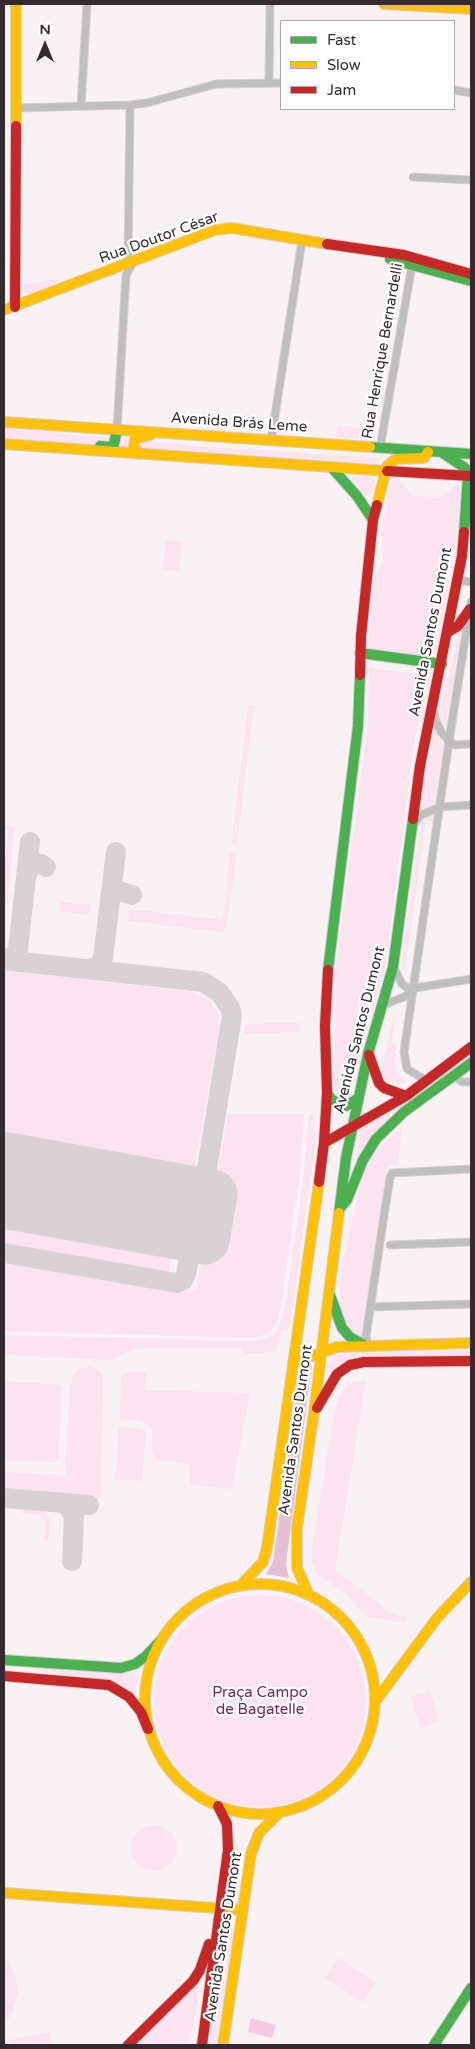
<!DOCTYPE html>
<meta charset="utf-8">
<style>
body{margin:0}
#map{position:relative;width:475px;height:2049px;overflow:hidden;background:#f9f2f5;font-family:"Varela Round",sans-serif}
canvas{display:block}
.frame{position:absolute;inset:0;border:5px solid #332b2f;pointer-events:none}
.legend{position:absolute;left:280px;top:20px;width:175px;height:90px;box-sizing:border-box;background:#fff;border:1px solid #adaaac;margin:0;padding:6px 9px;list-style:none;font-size:15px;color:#332b2f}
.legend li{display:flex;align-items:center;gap:10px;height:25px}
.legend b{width:25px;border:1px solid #adaaac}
.north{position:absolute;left:20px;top:20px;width:50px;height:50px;-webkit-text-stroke:4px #fff;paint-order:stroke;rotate:0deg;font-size:14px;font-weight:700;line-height:20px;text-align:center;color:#332b2f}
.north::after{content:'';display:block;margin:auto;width:18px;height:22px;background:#332b2f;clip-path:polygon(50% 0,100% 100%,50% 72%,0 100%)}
</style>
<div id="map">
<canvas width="475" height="2049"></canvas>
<div class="frame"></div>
<ul class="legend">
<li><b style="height:6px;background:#4caf50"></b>Fast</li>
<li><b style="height:6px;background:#ffc107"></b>Slow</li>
<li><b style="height:6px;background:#c62828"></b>Jam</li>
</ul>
<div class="north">N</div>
</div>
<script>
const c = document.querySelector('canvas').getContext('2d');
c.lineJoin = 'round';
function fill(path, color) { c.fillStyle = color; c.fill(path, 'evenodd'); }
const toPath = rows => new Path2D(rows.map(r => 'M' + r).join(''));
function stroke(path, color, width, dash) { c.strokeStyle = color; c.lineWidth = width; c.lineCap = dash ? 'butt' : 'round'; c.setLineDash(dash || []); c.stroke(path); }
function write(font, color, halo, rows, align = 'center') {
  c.font = font + ' "Varela Round",sans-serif'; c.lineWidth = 4.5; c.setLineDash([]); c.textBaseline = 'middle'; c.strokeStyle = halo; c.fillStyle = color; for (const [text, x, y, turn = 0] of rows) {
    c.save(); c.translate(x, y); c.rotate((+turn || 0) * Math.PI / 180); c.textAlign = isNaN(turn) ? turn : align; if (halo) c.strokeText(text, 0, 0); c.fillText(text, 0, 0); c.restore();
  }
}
fill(toPath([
 [57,279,56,284,29,294,25,294,24,291,24,284],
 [337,426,372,429,371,440,336,437],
 [4,428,212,447,381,458,377,465,211,455,4,438],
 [370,476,375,480,375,489,370,495,365,495,351,479,354,477],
 [396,479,399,479,412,496,441,497,455,485,459,484,462,488,455,548,453,553,443,560,443,568,449,581,436,653,431,657,370,649,368,646,374,578,383,564,382,532,389,487,392,481],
 [166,540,182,542,179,571,163,569],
 [462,629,446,732,438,713,455,653,458,633],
 [369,668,431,675,415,735,385,968,348,1100,344,1102,339,1100,334,1088,336,964,368,724],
 [248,705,254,705,237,845,231,844],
 [434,729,443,745,435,802,422,809],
 [433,814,433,822,426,822,405,971,401,968,421,821],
 [4,824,15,827,7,904,4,904,4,868,9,830,4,829],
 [230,852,237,853,227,925,223,932,128,921,129,909,223,920],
 [61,902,90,905,89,915,59,911],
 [4,970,192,992,211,1001,218,1015,220,1026,191,1185,181,1188,4,1156],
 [395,1013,392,1042,397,1046,395,1062,397,1071,405,1083,399,1084,387,1081,381,1069],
 [268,1023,300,1023,301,1028,300,1031,295,1032,243,1034,245,1025],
 [471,1053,471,1056,390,1117,367,1142,357,1161,360,1131,363,1127,398,1107],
 [228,1114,304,1114,301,1164,281,1305,278,1319,270,1332,259,1337,250,1338,4,1331,4,1256,196,1291],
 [309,1114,314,1114,315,1145,290,1329,282,1330,277,1351,253,1354,246,1354,241,1348,145,1348,133,1350,110,1360,4,1355,4,1335,249,1341,263,1339,274,1335,279,1327,285,1307,303,1181],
 [402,1126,398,1165,387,1166,362,1337,360,1338,349,1332,339,1313,341,1269,360,1186,366,1170,380,1147],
 [4,1205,170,1235,175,1240,169,1271,163,1277,153,1277,4,1249],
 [471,1350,471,1355,357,1357,336,1366,326,1375,328,1363,339,1354,368,1351],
 [91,1366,96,1369,102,1375,103,1380,101,1496,98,1498,4,1490,4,1472,61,1475,68,1480,65,1466,70,1385,74,1374,77,1370],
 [134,1371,146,1372,145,1390,250,1393,232,1489,191,1485,189,1464,156,1460,152,1452,152,1430,150,1426,140,1421,120,1419,121,1377,126,1373],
 [4,1381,62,1385,59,1458,56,1462,4,1461],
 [359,1381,366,1381,335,1570,381,1605,386,1611,408,1618,405,1623,365,1616,344,1592,318,1575,313,1564,311,1552,334,1413,341,1393,348,1384],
 [119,1427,137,1428,146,1432,142,1481,115,1479],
 [27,1507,44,1509,50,1521,48,1541,44,1541,45,1522,42,1517,38,1514,22,1514,23,1509],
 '154 1701a106 106 0 1 1 212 0a106 106 0 1 1-212 0Z',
 [44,1669,122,1674,138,1671,136,1692,101,1678,43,1673,42,1672],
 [430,1691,439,1721,420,1728,411,1696],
 '131 1848a23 23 0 1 1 46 0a23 23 0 1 1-46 0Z',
 [229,1926,233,1931,219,2045,209,2045,224,1932,226,1927],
 [4,1957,15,1974,18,1993,13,2012,4,2025],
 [338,1958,376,1982,363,2002,325,1978],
 [199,1986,196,2011,188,2045,132,2045,191,1991],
 [49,2032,52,2045,4,2045,4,2041]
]), '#fbe3f0');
fill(toPath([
 [312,1363,286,1564,289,1578,266,1574,273,1562,299,1377,304,1367]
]), '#e5bfd4');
fill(toPath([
 [251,2018,276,2025,272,2038,248,2032]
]), '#f9c9e4');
stroke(toPath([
 [27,875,29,869,35,864,41,864,46,867],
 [111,893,116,890,132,895],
 [4,960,203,982,219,992,230,1008,232,1016,203,1192,199,1202,192,1207,177,1210,84,1194],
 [5,960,15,955,18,949,30,842],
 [87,969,98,967,103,958,116,852],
 [4,1253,177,1283,183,1280,186,1274,193,1241,193,1232,189,1224,181,1216,167,1210],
 [4,1498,89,1505],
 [70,1510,74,1516,72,1561]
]), '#d8d2d4', 20);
stroke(toPath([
 [4,1156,213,1194,205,1240,4,1204]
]), '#d8d2d4', 49);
const street = toPath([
 [269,83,270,4],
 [454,90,471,93],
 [81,106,87,4],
 [17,108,130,105,147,103,216,84,281,83],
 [413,177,471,180],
 [128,264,130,105],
 [117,430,126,275,134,261],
 [271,441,302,241],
 [380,448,413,260],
 [458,580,471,582],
 [434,712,435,719,441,732,449,741,455,745,471,744],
 [413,825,421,815,440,807,471,805],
 [394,968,402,984,409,989,471,979],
 [383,1005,404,997,414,989],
 [454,1076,462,1082,471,1082],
 [427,1081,407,1069,404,1052,449,741,471,602],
 [390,1245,471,1242],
 [371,1307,471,1304],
 [368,1345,366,1336,385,1209,390,1178,392,1173,471,1169]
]);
const fast = toPath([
 [390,259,471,281],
 [100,446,110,447,114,444,117,430],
 [370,447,471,454],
 [443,453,465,468,468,476,464,532],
 [332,468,357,496,373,520],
 [360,653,442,664],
 [328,970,358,726,360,675],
 [327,1093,332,1100,346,1106,357,1099],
 [340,1208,347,1200,363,1160,376,1139,404,1112,471,1063],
 [339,1213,346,1158,368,1054,393,967,413,819],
 [330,1295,342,1328,350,1337,364,1345],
 [4,1660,121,1668,135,1664,146,1656,162,1639],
 [434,2045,471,1988]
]);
const slow = toPath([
 [384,4,471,9],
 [16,126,16,4],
 [4,310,215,230,232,228,327,244],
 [4,422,370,447],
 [4,444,387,471],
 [139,454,134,446,135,439,150,435],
 [377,505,387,466,396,459,424,458,428,452],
 [293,1363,337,1347,471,1343],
 '145 1699a115 115 0 1 1 230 0a115 115 0 1 1-230 0Z',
 [240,1586,263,1562,267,1548,319,1182],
 [309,1595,297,1568,297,1528,314,1412,339,1213],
 [375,1702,437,1618,471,1582],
 [4,1893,243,1910],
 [223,2045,251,1854,259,1833,280,1812]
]);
const jam = toPath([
 [327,244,404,255,471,274],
 [15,307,16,126],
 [387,471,471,476],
 [448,632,458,626,470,609],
 [360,675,361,636,373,520,377,505],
 [413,819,420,766,462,556,464,532],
 [369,1055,379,1083,384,1088,406,1096],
 [324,1143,406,1096,471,1047],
 [319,1182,324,1143,327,1093,325,1026,328,970],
 [317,1408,337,1374,350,1365,364,1362,471,1361],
 [4,1676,109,1685,129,1697,141,1712,148,1729],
 [128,2045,193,1981,200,1970,209,1944],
 [202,2045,228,1850,227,1824,218,1806]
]);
stroke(street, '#d5cfd1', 9);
stroke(fast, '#d5cfd1', 12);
stroke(slow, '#d5cfd1', 12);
stroke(jam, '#d5cfd1', 12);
stroke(street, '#bfbfbd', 7);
stroke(fast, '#4caf50', 10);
stroke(slow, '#ffc107', 10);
stroke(jam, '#c62828', 10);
write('15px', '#332b2f', '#fff', [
 ["Rua Doutor César",159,238,-20],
 ["Rua Henrique Bernardelli",383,351,-80],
 ["Avenida Brás Leme",239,423,4],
 ["Avenida Santos Dumont",431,632,-79],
 ["Avenida Santos Dumont",360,1030,-76],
 ["Avenida Santos Dumont",296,1430,-82],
 ["Avenida Santos Dumont",224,1937,-81]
]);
write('15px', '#722857', '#fff', [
 ["Praça Campo",260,1693],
 ["de Bagatelle",260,1710]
]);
</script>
